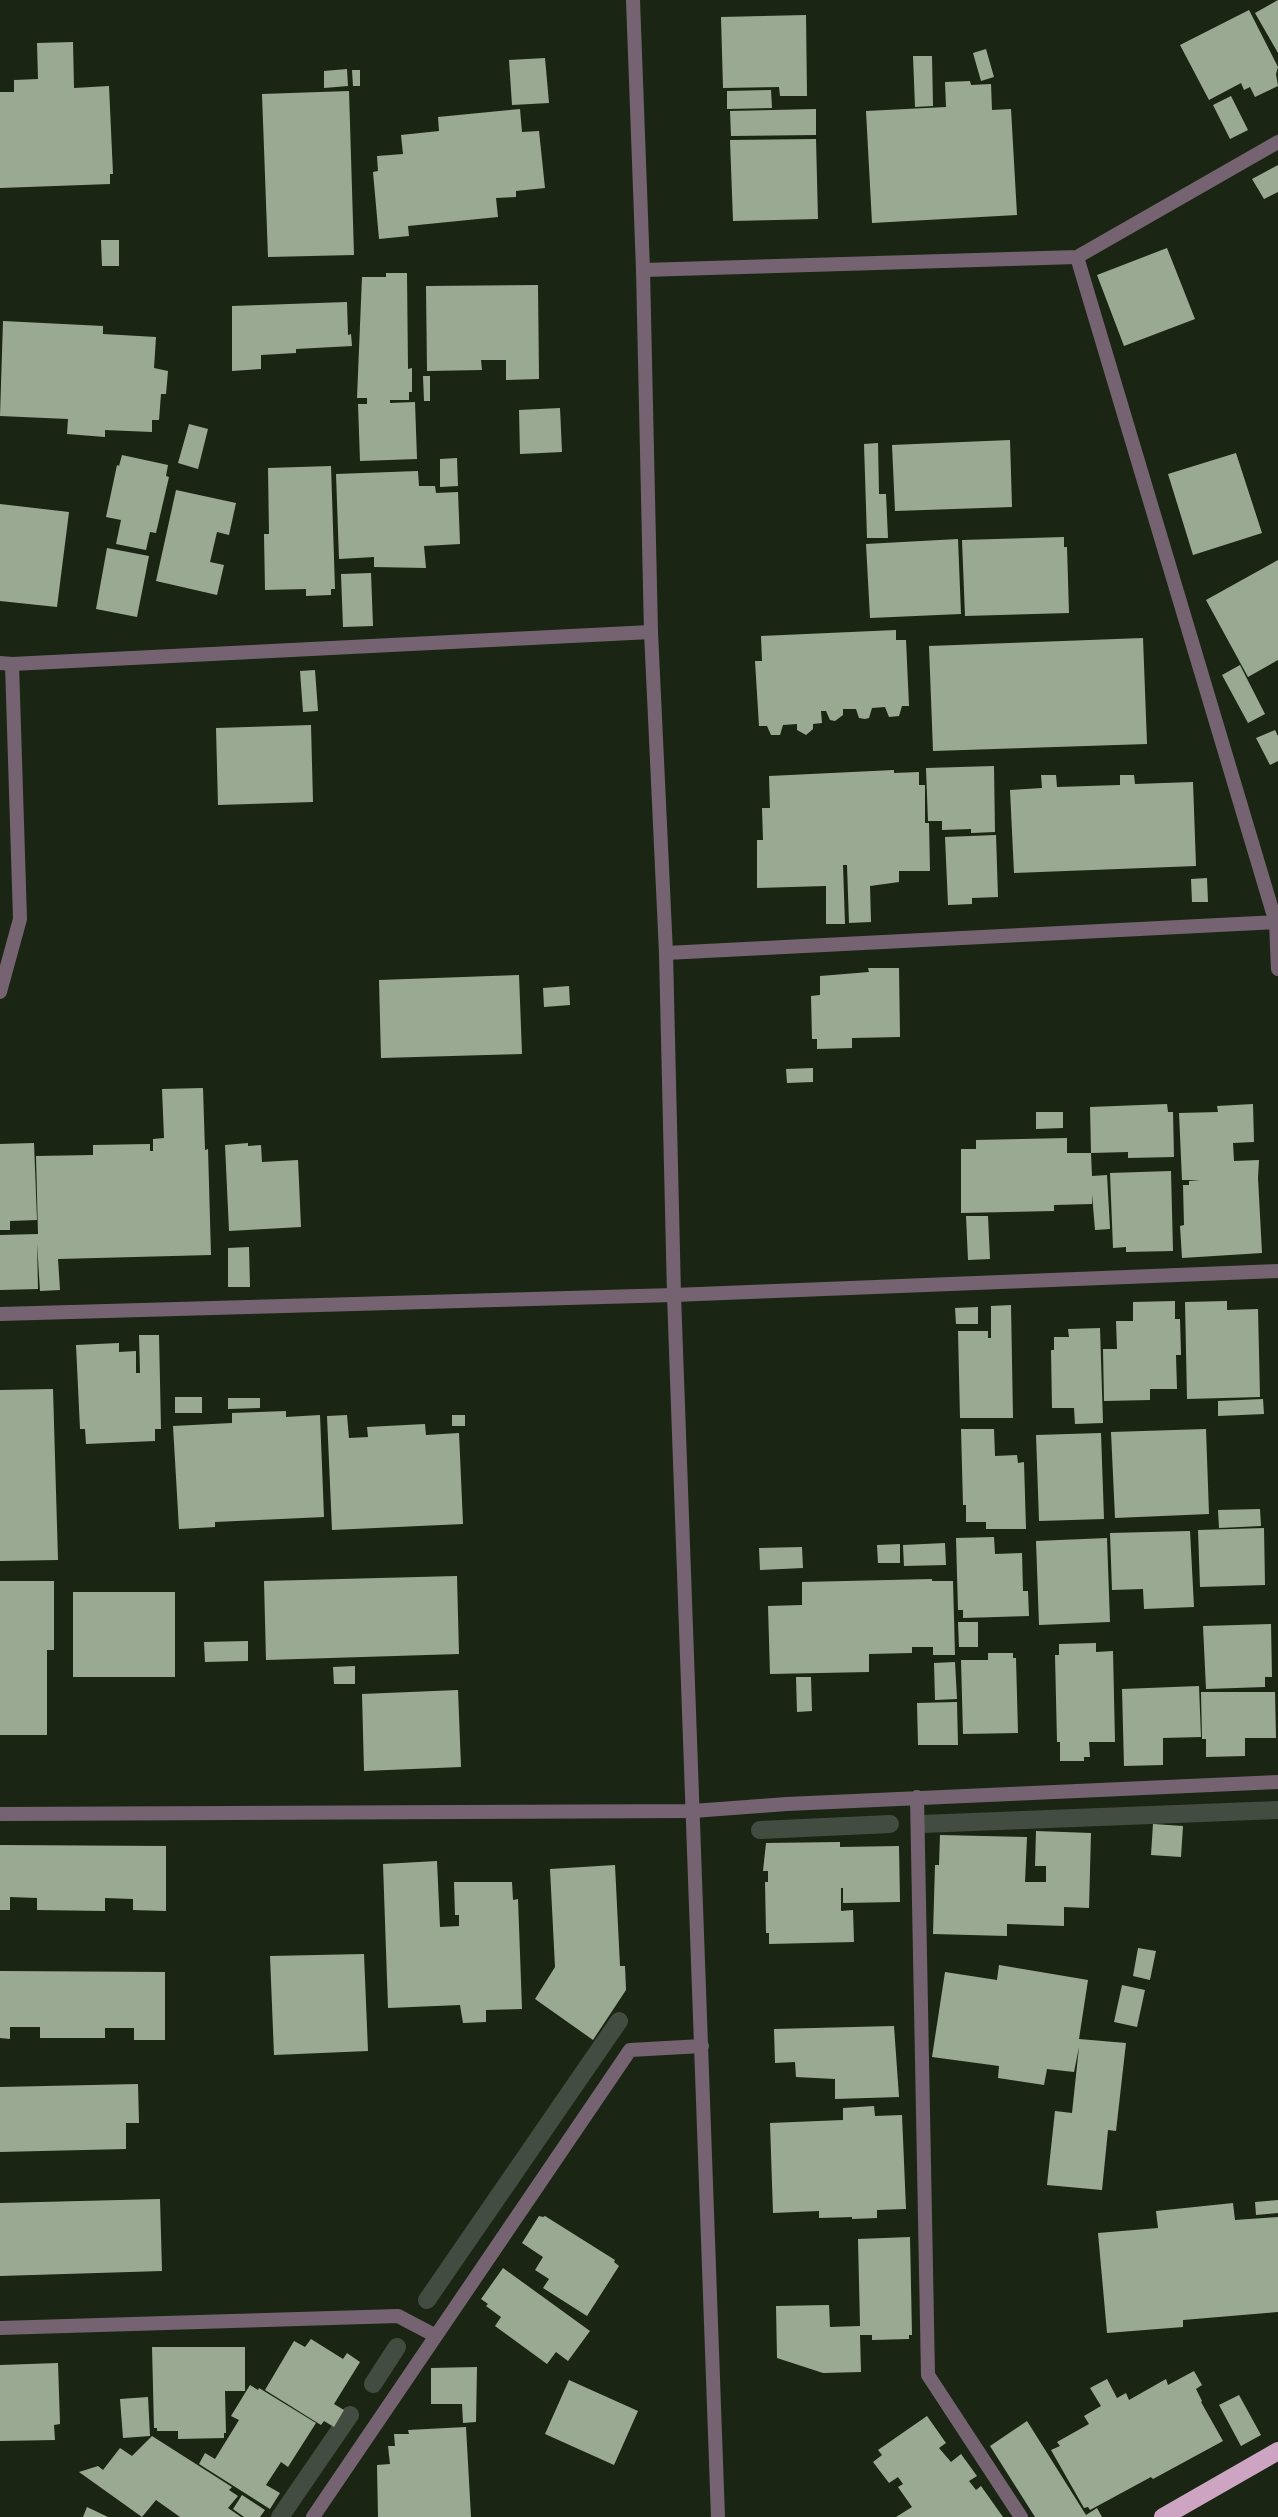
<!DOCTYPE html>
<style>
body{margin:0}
canvas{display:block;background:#1a2613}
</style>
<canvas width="1278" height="2517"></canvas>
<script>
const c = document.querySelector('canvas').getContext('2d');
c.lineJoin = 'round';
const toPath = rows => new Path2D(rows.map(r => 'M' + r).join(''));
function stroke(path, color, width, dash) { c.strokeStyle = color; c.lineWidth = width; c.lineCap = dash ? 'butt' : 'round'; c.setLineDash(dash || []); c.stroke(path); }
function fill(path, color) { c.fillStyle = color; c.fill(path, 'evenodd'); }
stroke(toPath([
 [922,1824,1278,1810],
 [760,1830,890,1824],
 [427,2300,619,2021],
 [373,2384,397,2347],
 [280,2517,350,2415]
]), '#424c40', 18);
fill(toPath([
 [1278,0,1278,53,1255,13],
 [1249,10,1278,67,1276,74,1278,86,1255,97,1250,87,1244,90,1241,83,1209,100,1180,45],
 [806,15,807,96,780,96,779,87,723,88,721,17],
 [73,42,74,88,109,86,113,174,110,174,110,184,0,188,0,92,14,92,14,80,38,79,37,43],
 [986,49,994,77,981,81,973,53],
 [913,56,932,56,933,106,915,107],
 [545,58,549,103,512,105,509,60],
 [347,69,348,86,324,88,324,71],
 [352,70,360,70,360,86,353,86],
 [970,81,971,85,991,84,992,110,1011,109,1017,215,872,223,866,111,946,107,945,82],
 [771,90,772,108,727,109,727,91],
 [349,91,354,255,268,257,262,94],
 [1231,96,1248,130,1230,139,1213,105],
 [520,109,522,132,539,131,545,188,516,191,516,197,496,198,498,217,408,226,409,236,379,239,373,172,378,171,377,156,403,154,401,135,439,131,438,117],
 [816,109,816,135,731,136,730,111],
 [816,139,818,219,733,221,730,140],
 [1278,165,1278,192,1264,199,1252,179],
 [101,240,119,240,119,266,102,266],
 [1167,248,1195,319,1124,346,1097,275],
 [386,273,407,273,408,369,412,368,412,392,409,392,409,400,390,400,390,403,415,402,417,459,360,461,358,404,367,404,367,398,357,398,362,277,386,277],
 [538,285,539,379,506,380,506,360,481,360,482,370,427,371,426,286],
 [347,302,348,335,351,334,352,346,296,349,296,353,261,355,261,369,232,371,232,306],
 [3,321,103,326,103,334,156,337,154,368,168,371,166,394,161,394,159,420,152,420,152,432,105,430,105,437,67,434,68,419,0,416],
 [423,376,430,376,430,401,424,401],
 [560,408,562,452,520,454,519,410],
 [189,424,208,429,198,469,178,463],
 [1010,440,1012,507,895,511,892,445],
 [878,443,879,494,886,494,888,538,867,538,864,444],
 [1236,453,1262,533,1193,555,1168,474],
 [122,455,168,465,166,476,169,477,156,533,150,532,146,550,116,544,121,520,106,517,117,465,119,466],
 [457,458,458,486,440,487,440,459],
 [331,466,335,589,331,589,331,595,306,596,306,589,265,590,264,534,269,534,268,468],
 [418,471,419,486,435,486,436,493,458,492,460,544,424,546,426,568,374,567,374,557,339,559,336,474],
 [176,490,236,503,229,535,217,532,210,562,224,565,217,595,156,581],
 [0,504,69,512,57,607,0,601],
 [1064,537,1064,547,1067,547,1069,613,965,616,962,540],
 [958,539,961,614,870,618,866,544],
 [107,548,149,556,137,617,96,609],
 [1278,560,1278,660,1248,677,1206,600],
 [371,573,373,626,343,627,341,574],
 [896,630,896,640,906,640,909,706,902,706,899,716,889,717,885,707,872,708,869,718,865,719,859,718,856,709,843,709,843,715,835,721,830,720,826,711,821,711,822,723,813,724,813,729,806,735,797,730,797,724,783,725,780,735,771,735,767,726,759,726,755,661,762,661,761,636],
 [1143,638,1147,744,933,751,929,646],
 [1240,665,1265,714,1248,723,1222,675],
 [315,670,318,711,303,712,300,671],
 [311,725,313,802,218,805,216,728],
 [1275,730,1278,736,1278,761,1270,765,1256,738],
 [994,766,995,832,971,833,971,829,942,830,942,821,928,821,926,768],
 [894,770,894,773,919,772,919,785,925,785,925,823,929,823,930,871,899,871,899,882,870,886,871,922,849,923,847,865,843,865,845,924,826,924,826,886,757,888,757,840,763,840,762,808,770,808,769,776],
 [1041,775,1056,775,1057,787,1120,785,1120,775,1134,775,1135,784,1193,782,1196,866,1014,873,1010,790,1042,788],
 [996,835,998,897,972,898,972,904,948,905,945,837],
 [1207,878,1208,902,1192,902,1191,879],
 [868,968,899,968,900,1037,852,1038,852,1048,817,1049,817,1039,812,1039,811,996,820,995,820,976,869,972],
 [519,975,522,1054,381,1058,379,980],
 [569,986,570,1005,544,1007,543,988],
 [813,1068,813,1082,787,1083,786,1069],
 [203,1088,205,1150,208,1149,211,1255,58,1259,60,1290,40,1291,37,1243,38,1289,0,1290,0,1235,38,1234,36,1156,93,1155,93,1145,150,1144,150,1151,153,1151,153,1139,164,1138,162,1089],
 [1167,1104,1168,1112,1173,1112,1174,1157,1128,1158,1128,1152,1091,1153,1090,1107],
 [1253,1104,1254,1142,1233,1143,1234,1161,1259,1160,1258,1178,1262,1253,1182,1258,1180,1226,1184,1225,1183,1185,1189,1185,1189,1181,1200,1180,1182,1180,1179,1113,1218,1112,1217,1106],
 [1036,1112,1063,1112,1063,1128,1036,1129],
 [1067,1138,1067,1153,1091,1153,1092,1176,1107,1175,1110,1229,1095,1230,1092,1194,1092,1204,1054,1205,1054,1211,961,1213,961,1149,976,1149,976,1140],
 [34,1143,37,1220,10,1221,10,1230,0,1230,0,1144],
 [248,1143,248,1146,261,1145,262,1162,298,1160,301,1227,229,1231,225,1145],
 [1171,1171,1173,1251,1126,1252,1126,1247,1113,1248,1110,1173],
 [966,1216,988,1216,990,1259,968,1260],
 [249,1247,250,1287,228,1287,228,1248],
 [1175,1301,1175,1319,1180,1319,1181,1355,1176,1355,1177,1389,1150,1389,1150,1400,1104,1401,1103,1349,1117,1349,1116,1321,1133,1321,1133,1302],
 [1227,1301,1227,1310,1258,1309,1260,1397,1187,1399,1185,1302],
 [1011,1305,1013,1418,960,1418,958,1331,988,1331,988,1338,991,1338,991,1306],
 [978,1307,978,1324,956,1324,955,1308],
 [1100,1328,1103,1423,1075,1424,1074,1408,1052,1408,1051,1350,1054,1350,1054,1337,1069,1337,1068,1329],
 [139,1335,159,1335,161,1429,155,1429,155,1441,86,1444,85,1429,80,1429,76,1345,119,1343,119,1352,136,1351,136,1373,140,1373],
 [53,1389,58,1560,0,1561,0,1390],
 [175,1397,202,1397,202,1413,175,1413],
 [228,1398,260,1398,260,1408,228,1409],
 [1263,1399,1264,1414,1218,1416,1218,1401],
 [286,1411,286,1417,320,1415,324,1517,215,1522,215,1527,179,1529,173,1426,232,1423,232,1413],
 [347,1415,349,1438,368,1437,367,1427,425,1424,426,1435,459,1433,463,1524,332,1530,327,1416],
 [452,1415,465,1415,465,1426,452,1426],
 [961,1429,994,1429,995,1456,1017,1455,1018,1463,1024,1462,1026,1529,986,1529,986,1522,966,1522,966,1505,963,1505],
 [1206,1429,1209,1514,1115,1518,1111,1432],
 [1101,1433,1104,1519,1039,1521,1036,1435],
 [1260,1509,1261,1526,1219,1528,1218,1510],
 [1264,1528,1265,1585,1200,1587,1198,1530],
 [1190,1531,1194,1607,1144,1609,1143,1589,1112,1590,1110,1533],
 [994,1537,995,1554,1022,1553,1023,1591,1028,1591,1029,1616,963,1618,963,1610,958,1610,956,1538],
 [1107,1538,1110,1622,1039,1625,1036,1541],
 [945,1543,946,1565,904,1566,903,1545],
 [900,1544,900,1563,878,1563,877,1545],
 [802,1547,803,1568,760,1570,759,1548],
 [457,1576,459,1654,266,1660,264,1581],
 [932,1579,932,1581,953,1581,955,1655,933,1655,933,1647,912,1647,912,1653,869,1654,869,1672,770,1674,768,1606,802,1605,802,1582],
 [0,1581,54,1581,54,1650,47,1650,47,1735,0,1735],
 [73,1592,175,1592,175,1677,73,1677],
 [958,1622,978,1622,978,1647,959,1647],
 [1271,1624,1272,1677,1265,1677,1265,1687,1206,1689,1203,1626],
 [248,1641,248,1661,205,1662,204,1642],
 [1096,1643,1096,1652,1113,1651,1115,1742,1089,1742,1090,1757,1084,1757,1084,1761,1060,1761,1060,1742,1057,1742,1055,1655,1059,1655,1059,1644],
 [988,1653,1013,1653,1013,1658,1016,1658,1018,1733,963,1734,961,1660,988,1660],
 [955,1662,957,1699,935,1700,934,1663],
 [355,1666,355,1684,334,1684,333,1667],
 [796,1677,811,1677,812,1711,797,1712],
 [1199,1686,1201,1737,1163,1738,1163,1765,1124,1766,1122,1689],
 [458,1690,461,1767,364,1771,362,1694],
 [1201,1692,1275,1692,1276,1738,1245,1738,1245,1756,1206,1757,1206,1739,1202,1739],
 [957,1702,958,1745,918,1745,917,1703],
 [1153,1824,1183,1826,1181,1857,1151,1855],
 [1036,1831,1091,1833,1089,1908,1064,1907,1064,1926,1007,1924,1007,1936,933,1934,935,1865,939,1865,940,1835,1027,1837,1025,1882,1046,1882,1046,1866,1035,1866],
 [840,1842,840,1847,899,1846,900,1902,843,1903,843,1888,841,1888,841,1911,853,1910,854,1942,769,1944,769,1933,766,1933,765,1882,768,1882,768,1871,763,1871,766,1843],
 [0,1845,166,1846,166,1911,133,1910,133,1899,105,1898,105,1911,37,1910,37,1898,10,1897,10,1910,0,1910],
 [437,1861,440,1927,459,1926,459,1915,455,1915,454,1882,512,1882,513,1900,518,1899,522,2009,486,2010,486,2022,463,2023,460,2005,388,2008,383,1864],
 [615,1865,620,1966,625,1966,626,1990,593,2040,535,1999,555,1967,550,1869],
 [1138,1948,1156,1951,1150,1980,1133,1976],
 [364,1954,368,2051,274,2055,270,1956],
 [999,1965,1088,1980,1079,2039,1126,2043,1116,2131,1108,2130,1102,2190,1047,2185,1055,2111,1072,2113,1079,2047,1074,2072,1047,2069,1044,2085,998,2078,999,2066,932,2057,945,1972,997,1980],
 [0,1971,165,1972,165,2040,134,2040,134,2028,105,2028,105,2038,40,2038,40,2027,10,2027,10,2039,0,2038],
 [1122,1985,1145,1990,1137,2027,1114,2022],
 [894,2026,899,2097,835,2099,835,2079,796,2077,795,2062,775,2063,774,2029],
 [138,2084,139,2123,126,2123,126,2149,0,2152,0,2087],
 [874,2106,875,2116,902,2115,906,2209,877,2210,877,2218,852,2219,852,2217,819,2218,819,2211,773,2213,770,2123,843,2120,843,2108],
 [160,2199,162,2271,0,2276,0,2203],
 [1278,2200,1278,2213,1256,2215,1255,2202],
 [1233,2203,1235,2220,1278,2217,1278,2312,1183,2320,1183,2327,1107,2333,1098,2233,1158,2228,1156,2211],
 [539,2216,543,2217,545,2216,615,2260,614,2262,619,2266,587,2316,543,2288,549,2279,535,2270,543,2257,522,2243],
 [910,2237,912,2335,909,2335,909,2339,872,2340,872,2335,860,2335,861,2372,823,2373,777,2358,776,2306,829,2305,830,2327,860,2326,858,2239],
 [503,2268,590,2331,568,2361,556,2352,547,2364,495,2326,501,2317,486,2306,488,2304,481,2299],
 [311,2339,343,2359,347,2353,360,2362,334,2404,344,2410,334,2427,324,2421,321,2425,265,2390,294,2341,305,2347],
 [152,2347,245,2347,245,2391,225,2391,226,2433,224,2433,224,2438,178,2439,178,2431,157,2431,157,2428,154,2428],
 [58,2363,60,2424,54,2425,55,2440,0,2441,0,2365],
 [477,2367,476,2422,463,2423,462,2404,431,2404,431,2368],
 [1194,2371,1202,2385,1196,2389,1202,2401,1201,2402,1223,2441,1153,2479,1151,2477,1090,2510,1088,2507,1084,2508,1051,2450,1060,2446,1057,2442,1089,2424,1084,2416,1101,2406,1090,2388,1107,2379,1117,2398,1126,2393,1129,2400,1166,2379,1168,2385],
 [569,2380,638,2411,614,2465,545,2434],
 [250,2385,258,2390,259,2388,316,2423,288,2467,281,2462,266,2485,280,2493,270,2509,199,2464,205,2453,215,2459,239,2420,231,2416],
 [1239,2395,1261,2435,1241,2446,1219,2405],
 [148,2397,150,2436,123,2438,120,2399],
 [927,2416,946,2443,939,2448,951,2462,961,2454,977,2476,969,2481,976,2490,981,2486,1003,2517,896,2517,912,2507,898,2487,903,2484,898,2477,889,2483,873,2462,882,2455,878,2450],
 [1027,2421,1086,2515,1097,2508,1102,2517,1035,2517,990,2446],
 [466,2427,471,2517,378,2517,377,2465,390,2464,388,2446,395,2446,394,2434,409,2434,408,2430],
 [152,2436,232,2487,229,2490,238,2496,228,2508,241,2517,180,2517,156,2500,142,2517,79,2472,98,2466,103,2470,120,2448,132,2456],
 [242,2495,265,2510,260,2517,244,2517,233,2509],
 [87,2507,108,2517,83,2517]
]), '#9aaa92');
stroke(toPath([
 [1077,257,1276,923,1278,969],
 [643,270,1077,257,1278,142],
 [0,663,12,664,651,632],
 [666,953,1278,922],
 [0,992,20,919,12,664],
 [0,1314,674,1295,1278,1271],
 [917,1797,928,2375,1021,2517],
 [0,1814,693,1811,787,1804,1278,1782],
 [0,2328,398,2316,436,2336],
 [313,2517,630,2050,702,2046]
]), '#766371', 14);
stroke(toPath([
 [633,0,643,270,651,632,666,953,674,1295,718,2517]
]), '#766371', 14);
stroke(toPath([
 [1163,2517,1278,2451]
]), '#cda4c2', 18);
</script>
